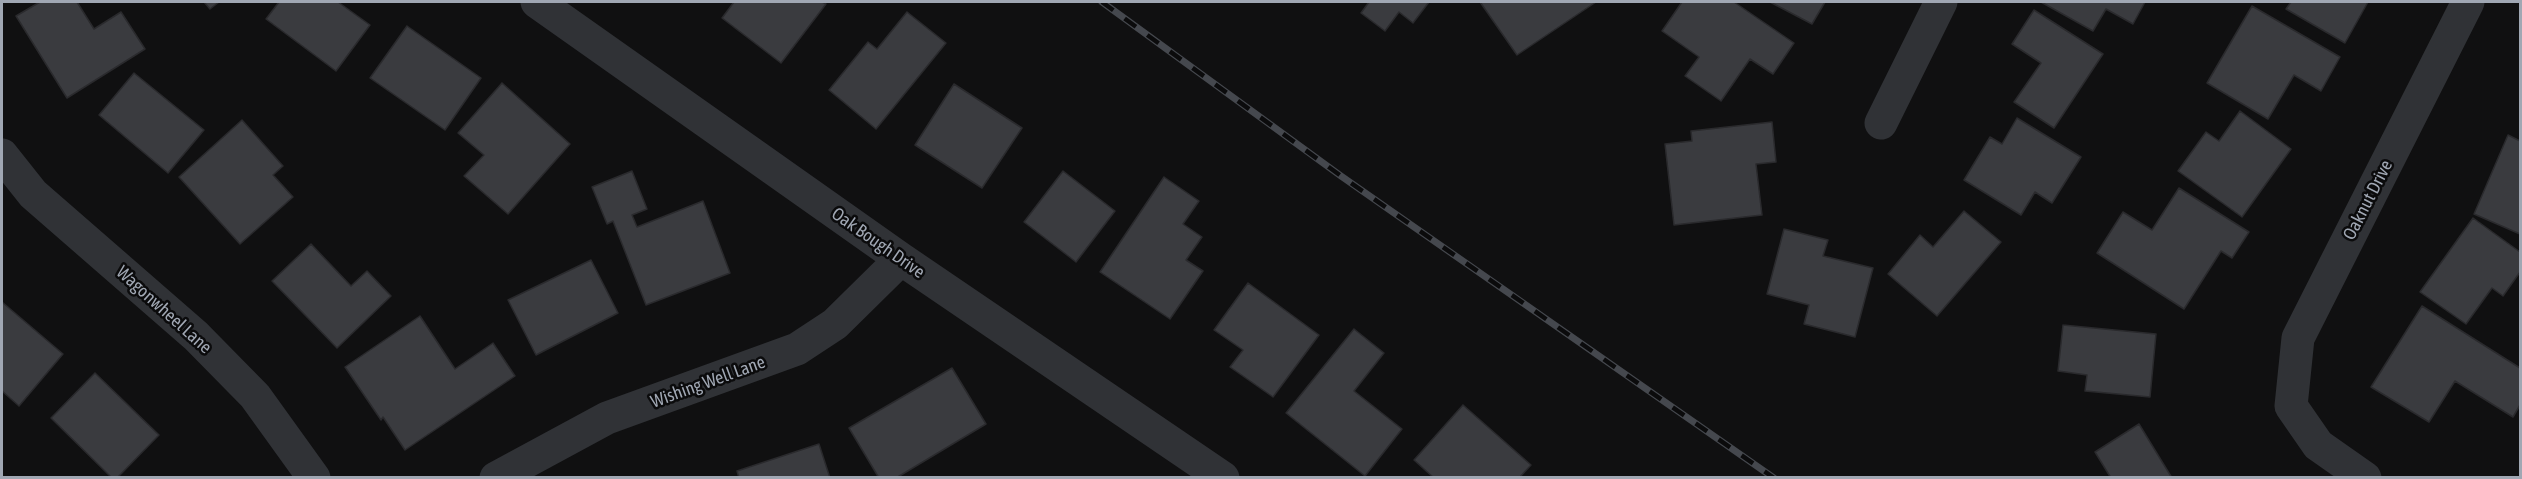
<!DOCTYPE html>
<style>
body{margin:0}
#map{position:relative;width:2522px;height:479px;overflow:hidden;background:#101011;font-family:"Asap Condensed",sans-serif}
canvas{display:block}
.frame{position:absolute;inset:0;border:3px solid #a0a7b3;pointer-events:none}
</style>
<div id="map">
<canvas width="2522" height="479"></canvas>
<div class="frame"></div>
</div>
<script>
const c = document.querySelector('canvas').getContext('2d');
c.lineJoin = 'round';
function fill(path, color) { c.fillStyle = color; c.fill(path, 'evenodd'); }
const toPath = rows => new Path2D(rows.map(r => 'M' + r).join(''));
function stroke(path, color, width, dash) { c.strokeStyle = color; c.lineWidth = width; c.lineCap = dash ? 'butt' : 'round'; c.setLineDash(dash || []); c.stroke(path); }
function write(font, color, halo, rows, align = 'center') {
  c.font = font + ' "Asap Condensed",sans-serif'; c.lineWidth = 5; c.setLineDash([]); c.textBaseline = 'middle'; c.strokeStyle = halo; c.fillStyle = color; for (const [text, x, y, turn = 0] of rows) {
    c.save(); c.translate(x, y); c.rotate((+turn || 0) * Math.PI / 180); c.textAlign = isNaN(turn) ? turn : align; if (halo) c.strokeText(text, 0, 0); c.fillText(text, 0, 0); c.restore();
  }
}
const building = toPath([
 [40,2,77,2,94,29,121,12,145,49,67,98,16,16,40,2],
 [204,2,219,2,210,9,204,2],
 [279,2,338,2,370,25,336,71,266,19,279,2],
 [734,2,822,2,826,4,781,63,722,18,734,2],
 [1369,2,1429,2,1413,23,1399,12,1385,31,1361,13,1369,2],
 [1480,2,1596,2,1517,55,1480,2],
 [1682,2,1734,2,1794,43,1773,74,1750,59,1721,101,1685,76,1699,57,1662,31,1682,2],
 [1770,2,1825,2,1812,24,1770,2],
 [2041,2,2145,2,2133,24,2106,9,2093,31,2041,2],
 [2291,2,2368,2,2345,43,2286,9,2291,2],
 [2252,6,2340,57,2321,91,2294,75,2268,119,2207,83,2252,6],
 [2034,10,2103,54,2054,128,2014,102,2041,63,2012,44,2034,10],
 [907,12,946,43,876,129,829,90,868,42,877,49,907,12],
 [407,26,481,78,445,130,370,78,407,26],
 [134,73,204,130,168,173,99,115,134,73],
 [502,83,570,144,508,214,464,176,484,155,458,133,502,83],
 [954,84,1022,128,982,188,915,145,954,84],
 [2240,111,2291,149,2242,217,2178,171,2206,132,2219,141,2240,111],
 [2017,118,2081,157,2052,203,2035,192,2021,215,1964,180,1990,137,2002,144,2017,118],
 [242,120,283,166,273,175,293,197,240,244,179,177,242,120],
 [1772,122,1776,162,1756,164,1762,215,1674,225,1665,144,1692,141,1691,131,1772,122],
 [2508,135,2520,141,2520,234,2474,214,2508,135],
 [632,171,647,209,632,215,637,227,703,201,730,273,646,305,613,221,607,224,592,187,632,171],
 [1063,171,1115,211,1076,262,1024,222,1063,171],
 [1164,177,1199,201,1183,224,1202,237,1186,260,1203,271,1170,319,1100,272,1164,177],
 [2179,188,2249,232,2232,258,2221,251,2184,309,2097,253,2123,212,2152,230,2179,188],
 [1964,211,2001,242,1937,316,1888,274,1920,235,1933,247,1964,211],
 [2473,218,2520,252,2520,272,2503,296,2492,288,2466,324,2420,292,2473,218],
 [1784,229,1828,240,1823,256,1873,268,1855,337,1804,324,1809,305,1767,294,1784,229],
 [311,244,351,286,367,271,391,296,337,348,272,281,311,244],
 [591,260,618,313,536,355,508,300,591,260],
 [1248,283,1319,335,1273,397,1230,367,1243,350,1214,330,1248,283],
 [2,302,63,354,19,406,2,391,2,302],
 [2422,306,2520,368,2520,405,2513,417,2455,381,2429,422,2371,387,2422,306],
 [420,316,455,369,493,343,515,376,405,450,383,417,381,420,345,367,420,316],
 [2063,325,2156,334,2150,397,2085,391,2087,375,2058,371,2063,325],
 [1354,329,1384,353,1354,391,1402,429,1365,476,1286,413,1354,329],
 [952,368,986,424,896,478,879,478,849,428,952,368],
 [95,373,159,435,117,478,112,478,51,418,95,373],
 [1463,405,1531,465,1519,478,1434,478,1414,460,1463,405],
 [2139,424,2172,478,2111,478,2095,452,2139,424],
 [819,444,830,478,739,478,737,471,819,444]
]);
fill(building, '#3a3b3f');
stroke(building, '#2a2a2d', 1.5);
stroke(toPath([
 [537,2,901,259,1223,478],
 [1881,123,1941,2],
 [2,155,33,194,196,336,255,396,314,478],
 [496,478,607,418,797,349,835,324,901,259],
 [2365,478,2318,445,2291,406,2298,338,2468,2]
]), '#303236', 33);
const rail = toPath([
 [1102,2,1341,176,1774,478]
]);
stroke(rail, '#45484e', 7);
stroke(rail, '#0b0b0c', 4.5, [14]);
write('18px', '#a0a7b3', '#0b0b0c', [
 ["Oaknut Drive",2368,200,-63],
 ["Oak Bough Drive",878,243,35],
 ["Wagonwheel Lane",164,310,42],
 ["Wishing Well Lane",708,382,-20]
]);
</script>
